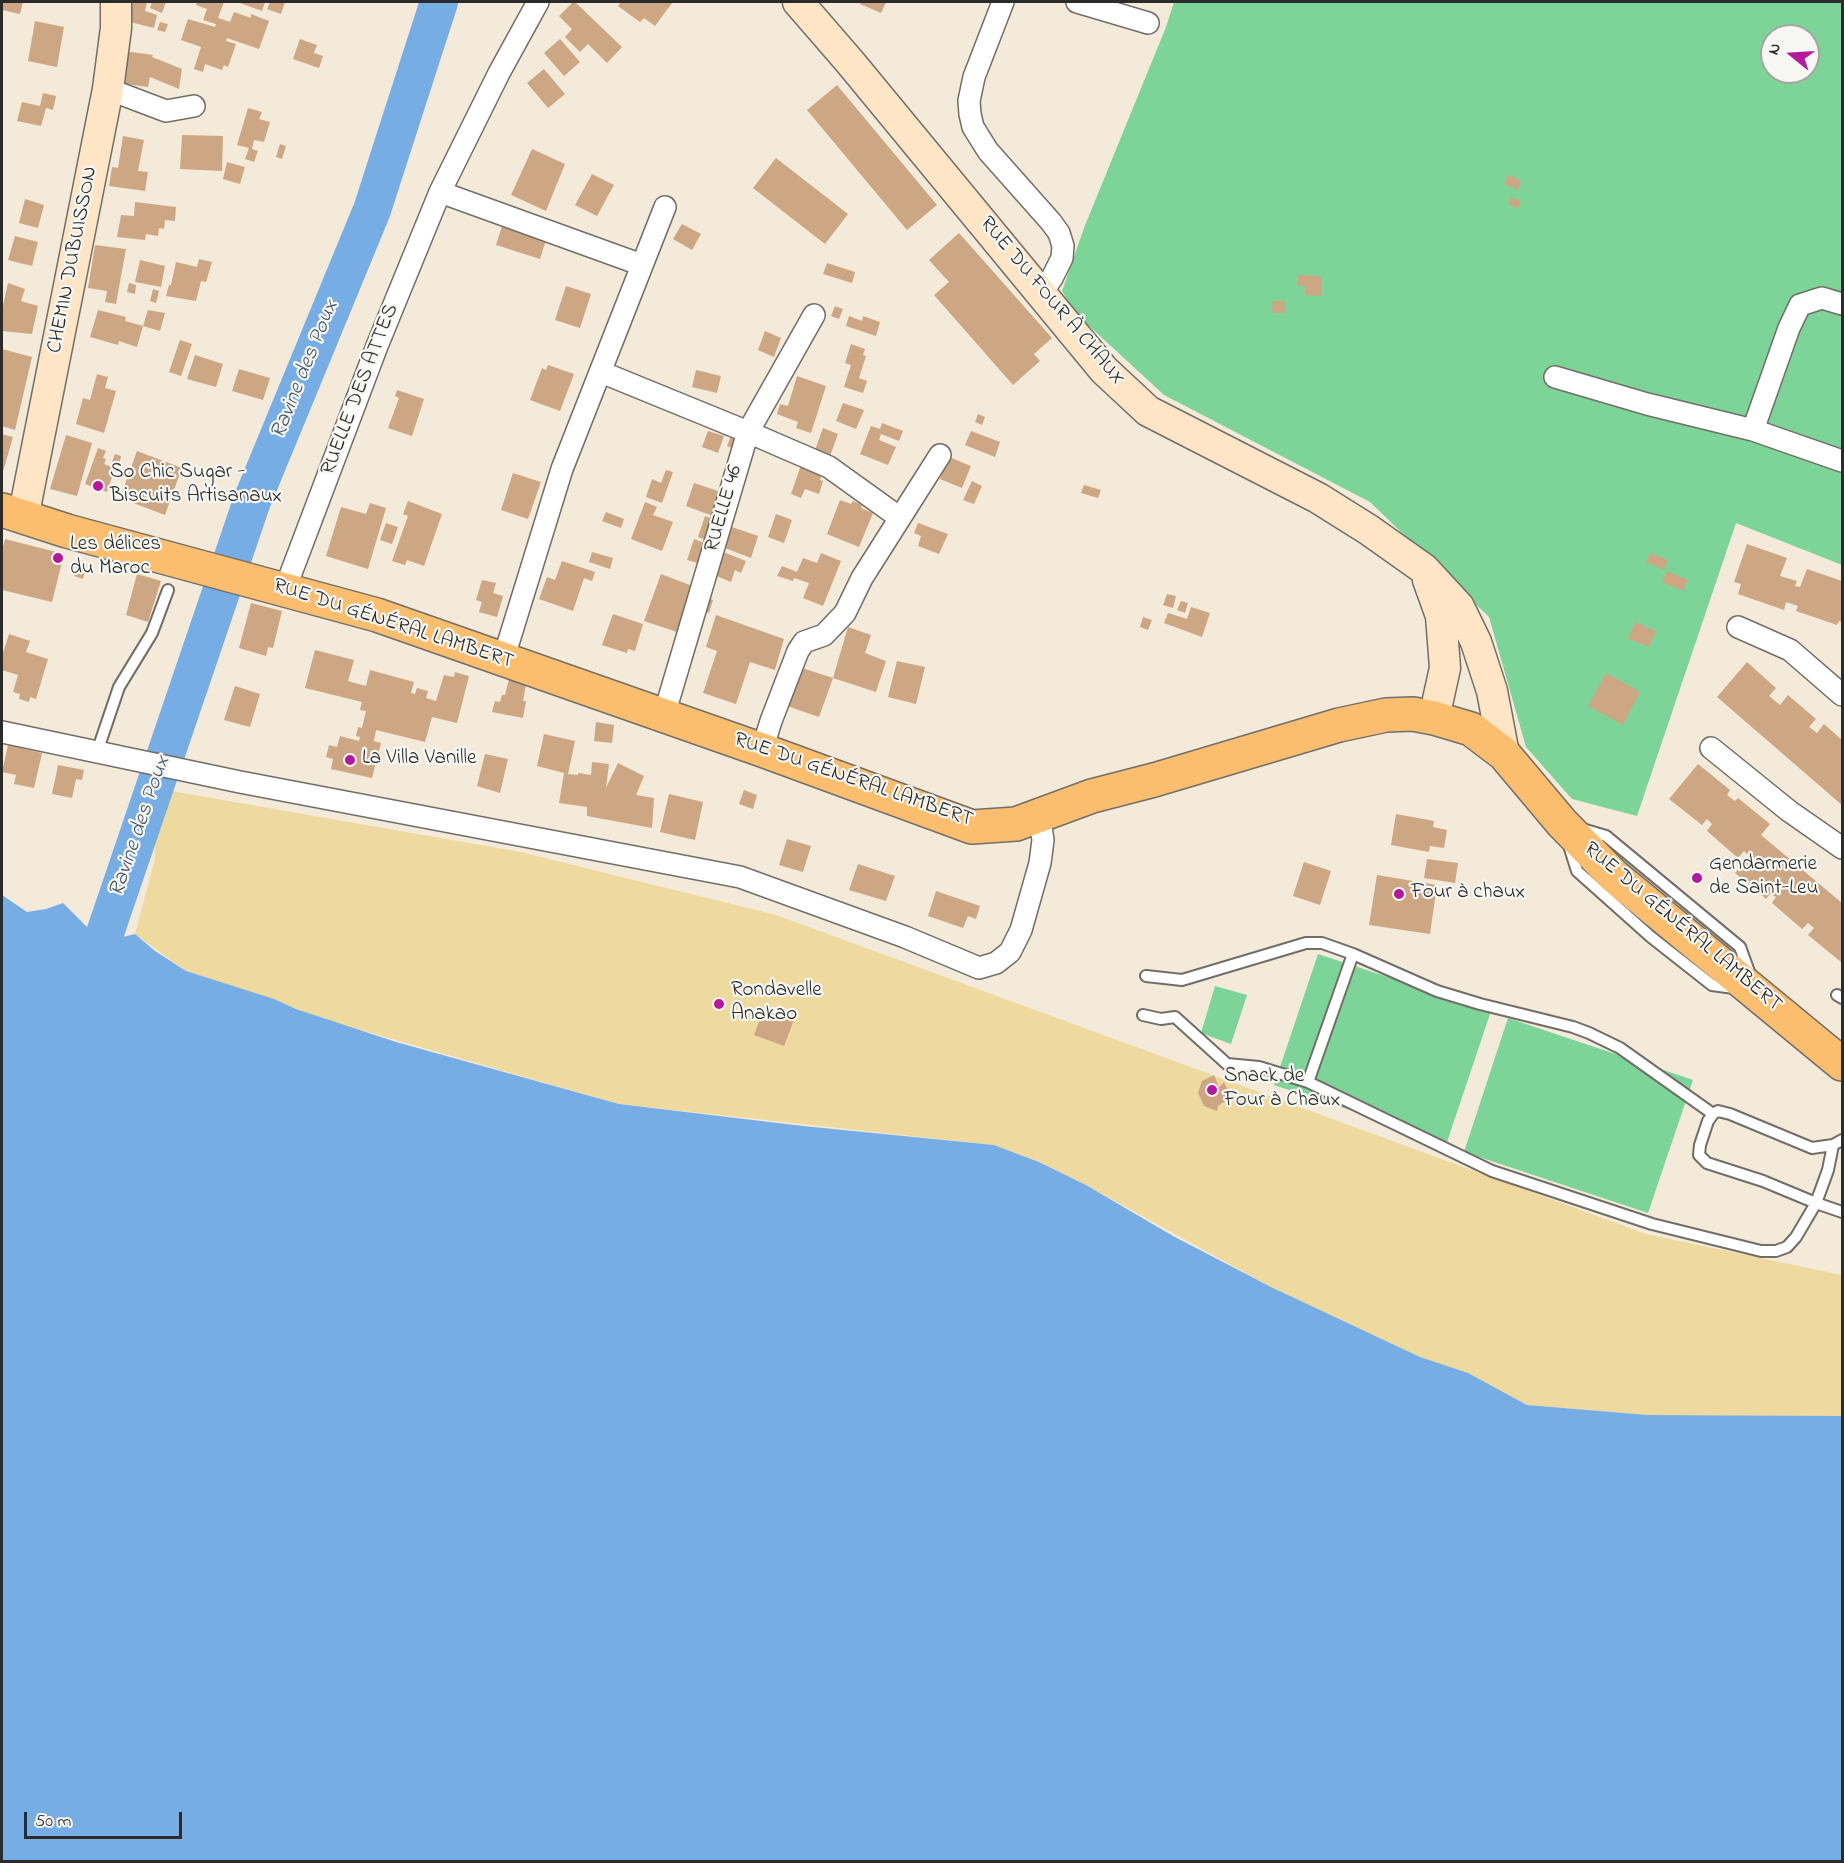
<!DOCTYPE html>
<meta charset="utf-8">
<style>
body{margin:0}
#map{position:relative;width:1844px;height:1863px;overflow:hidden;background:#f3ead9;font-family:"Indie Flower",sans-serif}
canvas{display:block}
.frame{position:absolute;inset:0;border:3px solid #2b2b2b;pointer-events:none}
.north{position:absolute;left:1760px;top:24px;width:60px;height:60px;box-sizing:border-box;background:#f6f6f2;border:2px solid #a5a5a2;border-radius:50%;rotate:288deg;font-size:16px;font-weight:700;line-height:24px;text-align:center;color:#2b2b2b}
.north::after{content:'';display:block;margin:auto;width:21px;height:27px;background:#b5179e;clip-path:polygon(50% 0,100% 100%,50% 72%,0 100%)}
.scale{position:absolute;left:24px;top:1812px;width:158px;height:27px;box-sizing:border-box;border:3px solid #2b2b2b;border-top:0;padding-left:8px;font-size:18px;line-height:21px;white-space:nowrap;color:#2b2b2b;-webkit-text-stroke:4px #f6f6f2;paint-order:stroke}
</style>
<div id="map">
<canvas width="1844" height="1863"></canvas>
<div class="frame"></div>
<div class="north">N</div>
<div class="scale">50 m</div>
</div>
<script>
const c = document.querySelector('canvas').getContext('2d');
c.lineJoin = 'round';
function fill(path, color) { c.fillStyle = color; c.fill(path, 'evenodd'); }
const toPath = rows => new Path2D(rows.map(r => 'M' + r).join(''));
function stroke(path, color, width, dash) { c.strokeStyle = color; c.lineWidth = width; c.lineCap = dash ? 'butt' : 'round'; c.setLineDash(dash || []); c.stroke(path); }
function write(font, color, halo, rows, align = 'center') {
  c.font = font + ' "Indie Flower",sans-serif'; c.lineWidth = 4.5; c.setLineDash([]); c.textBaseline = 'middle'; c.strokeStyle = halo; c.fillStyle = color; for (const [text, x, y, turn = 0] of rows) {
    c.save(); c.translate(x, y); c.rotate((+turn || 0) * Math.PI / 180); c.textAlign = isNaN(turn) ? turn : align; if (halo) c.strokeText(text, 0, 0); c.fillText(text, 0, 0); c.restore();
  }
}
fill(toPath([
 [1174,2,1842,2,1842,565,1736,523,1637,816,1572,799,1526,747,1489,617,1370,502,1164,395,1074,312,1062,291,1084,228,1166,27],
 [1772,36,1808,36,1808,72,1772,72],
 [1318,954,1491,1011,1447,1142,1274,1085],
 [1215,986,1247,995,1231,1044,1201,1033],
 [1508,1018,1693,1080,1648,1213,1464,1152]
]), '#7dd498');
fill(toPath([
 [154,788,521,852,776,915,1646,1234,1842,1275,1842,1416,1648,1415,1527,1405,1420,1357,1271,1287,1086,1185,1040,1162,994,1145,619,1104,340,1024,186,971,135,934,155,859]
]), '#eeda9e');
fill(toPath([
 [2,895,27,912,46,909,63,903,102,942,135,934,155,951,186,971,274,999,296,1009,396,1042,619,1104,803,1126,994,1145,1039,1162,1086,1185,1173,1236,1271,1287,1420,1357,1468,1373,1527,1405,1648,1415,1842,1416,1842,1861,2,1861]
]), '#77ade5');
stroke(toPath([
 [102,942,252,501,372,210,439,2]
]), '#77ade5', 38);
fill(toPath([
 [2,2,23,2,20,14,2,10],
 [128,2,147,2,145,11,157,15,154,28,122,20],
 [152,2,166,2,162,13,150,8],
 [197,2,224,2,218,18,230,22,234,12,251,18,251,14,269,21,259,49,227,38,226,41,236,44,228,67,224,65,222,70,205,64,203,72,194,69,201,47,181,40,188,19,215,27,216,24,203,20,207,9,196,5],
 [237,2,265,2,262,11],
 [270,2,285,2,281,14,267,9],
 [573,2,575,2,622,47,607,63,588,44,580,52,565,37,572,29,559,16],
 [621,2,669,2,672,3,655,26,644,18,640,22,618,6],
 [861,2,886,2,881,13,860,4],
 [35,21,64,27,57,67,28,61],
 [160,22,168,24,165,32,157,30],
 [300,39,317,45,314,53,323,56,319,68,293,59],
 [560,39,580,62,564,76,544,53],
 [124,51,153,55,152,57,182,69,179,89,150,77,148,87,118,83],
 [544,69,565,94,548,108,527,83],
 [837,85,937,205,907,230,807,110],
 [43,93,56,96,53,110,46,108,41,126,17,121,22,102,40,106],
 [248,108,262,112,259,119,270,122,264,142,254,140,252,149,258,151,254,162,245,159,249,148,237,145],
 [182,135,223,136,222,171,180,169],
 [123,136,144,140,138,171,148,172,145,191,109,186,112,167,118,168],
 [280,144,286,146,282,159,276,157],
 [532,149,565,164,546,211,511,195],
 [776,158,848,214,825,244,753,188],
 [227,162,245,167,240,184,223,179],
 [592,174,614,185,597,216,575,205],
 [1508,175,1521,180,1518,190,1504,184],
 [1511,197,1521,201,1518,209,1508,204],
 [25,199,44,205,38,228,19,223],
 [135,202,176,207,175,221,165,220,164,229,159,228,158,236,146,234,145,240,117,237,121,215,134,216],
 [503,223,547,237,540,259,496,245],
 [682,224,701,234,692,250,673,239],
 [959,233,1052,338,1034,354,1040,361,1013,385,934,295,949,282,929,260],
 [15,236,38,242,32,266,8,260],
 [95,245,126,249,116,304,105,302,107,291,88,288],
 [199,259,212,262,206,282,201,281,196,301,166,296,169,285,171,285,176,262,197,267],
 [140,260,165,266,161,287,135,282],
 [827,263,855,272,852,283,823,274],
 [1298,275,1321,276,1322,296,1305,295,1305,286,1297,286],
 [8,283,25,289,21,301,38,306,32,334,2,331,2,310],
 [129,283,136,285,135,294,127,292],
 [566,286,591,294,580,328,555,320],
 [153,289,159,291,156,303,150,301],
 [1273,301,1285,301,1285,313,1272,313],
 [835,306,843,309,839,319,831,316],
 [98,310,126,317,125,321,143,326,137,347,119,341,118,345,90,337],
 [148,310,165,313,160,331,143,326],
 [849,316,862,321,863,316,880,322,876,336,846,326],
 [765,331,781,338,774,357,758,350],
 [180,340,192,344,181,376,169,372],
 [851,344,865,349,863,355,866,356,859,378,867,381,863,393,844,387,851,365,845,363],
 [2,349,32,357,15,430,2,426],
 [195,355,223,364,216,387,187,379],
 [548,365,574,374,560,411,530,400,542,368,546,370],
 [239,369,270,378,263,400,232,391],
 [696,370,721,376,717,393,692,387],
 [97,374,108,377,105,388,116,391,104,433,76,424,83,398,90,400],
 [797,376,826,386,811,433,796,428,798,422,777,414,780,404,788,406],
 [397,390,424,399,412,436,388,428,399,398,395,396],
 [843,403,864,410,856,429,836,421],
 [978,414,985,417,982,425,975,422],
 [882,423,903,431,899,441,881,434,879,440,896,447,888,465,860,454,871,426,880,429],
 [823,428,838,434,829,459,814,453],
 [708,431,724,436,718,453,702,447],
 [971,431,1000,442,995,457,965,445],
 [2,434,13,437,2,475],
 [66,435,92,443,77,496,50,489],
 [731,436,743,440,739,451,727,446],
 [98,448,106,451,103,458,106,459,104,464,115,468,107,492,85,484],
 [137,451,182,468,165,515,120,498],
 [115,454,121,456,119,465,112,462],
 [949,457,971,466,962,488,940,479],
 [802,462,823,469,820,480,823,481,819,494,805,489,801,498,791,494],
 [666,470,673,472,662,503,646,497,652,479,661,483],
 [513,473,541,482,528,519,501,510],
 [972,481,982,486,974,504,963,500],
 [694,483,721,492,713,516,686,506],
 [1084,485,1101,490,1098,498,1081,493],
 [840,500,851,504,853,501,862,505,861,508,873,513,859,547,827,534],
 [408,501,442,514,424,566,407,560,405,565,392,561,408,516,403,514],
 [645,502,657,507,653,515,673,522,662,551,631,539],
 [370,503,386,508,368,569,326,556,341,507,366,514],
 [606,512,624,519,621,528,602,521],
 [776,514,792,520,784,543,768,537],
 [705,516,718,521,711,542,698,537],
 [386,523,398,527,392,544,380,540],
 [918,523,948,534,939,554,918,546,921,536,914,533],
 [732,527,758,536,751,558,725,548],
 [5,539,64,554,52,602,2,590,2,551],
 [694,539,707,544,701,564,687,560],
 [1747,544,1787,558,1780,576,1797,581,1795,586,1800,587,1807,569,1842,581,1842,622,1839,621,1837,625,1796,611,1798,606,1786,602,1784,610,1738,594,1741,584,1734,582],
 [592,552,613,558,610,569,589,562],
 [723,552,746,561,741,573,735,570,731,582,714,575],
 [821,553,841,561,823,606,803,598,809,583,794,578,793,581,777,576,782,566,797,572,803,558,817,563],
 [1650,553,1668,560,1664,570,1646,562],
 [562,561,595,572,592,581,584,578,573,611,539,599,547,577,555,580],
 [77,562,87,565,83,579,74,576],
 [1667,571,1688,580,1683,591,1662,582],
 [137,574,161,581,148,622,126,615],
 [661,574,695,587,680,633,644,621],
 [482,580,496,583,493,593,503,596,497,617,479,612,482,602,476,600],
 [1167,594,1176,596,1173,608,1163,605],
 [703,597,713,600,709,613,699,609],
 [1181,601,1188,603,1185,613,1177,610],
 [251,603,282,611,273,648,268,647,266,656,239,648],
 [1191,607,1210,613,1202,637,1164,623,1168,613,1187,619],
 [613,614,643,624,635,651,628,649,627,653,602,645],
 [716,615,784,639,775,670,750,662,736,704,703,693,717,651,706,647],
 [1143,617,1152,620,1148,630,1140,627],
 [1635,622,1656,631,1649,647,1628,639],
 [848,627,871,635,865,653,886,661,876,692,833,678],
 [9,634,30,641,26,652,48,659,36,699,30,697,29,702,19,699,20,694,13,692,18,675,2,670,2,656],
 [315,650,354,660,348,681,366,686,370,670,414,682,411,693,415,694,417,688,428,691,426,698,436,701,444,675,454,677,455,672,469,676,457,723,432,717,425,742,376,730,374,741,381,743,372,778,331,769,333,759,326,757,329,745,337,747,340,736,359,741,360,737,356,736,358,727,362,728,366,711,360,710,362,702,305,688],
 [897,661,925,667,916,704,888,697],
 [1747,662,1776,688,1769,696,1780,705,1788,695,1816,719,1809,727,1817,733,1824,724,1842,740,1842,805,1717,697],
 [796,666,833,678,819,717,784,705],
 [1606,673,1640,692,1623,725,1588,706],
 [510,675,527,679,523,701,526,701,523,718,492,712,495,701,500,702,502,695,505,695],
 [235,686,260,694,250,727,224,720],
 [596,722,614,725,612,743,594,741],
 [544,734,575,741,568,774,578,775,578,773,591,775,592,762,609,764,606,788,618,763,644,776,636,795,654,798,652,828,587,816,587,807,559,803,564,773,537,766],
 [8,745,42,753,34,788,14,784,16,775,2,772],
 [485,754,508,759,500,793,477,786],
 [1698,764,1730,790,1727,795,1735,801,1738,798,1770,824,1761,835,1842,903,1842,959,1841,962,1808,935,1814,928,1808,923,1802,929,1772,903,1776,897,1770,894,1766,899,1735,873,1749,856,1744,851,1738,858,1707,831,1712,824,1707,819,1702,825,1669,799],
 [58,765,84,770,82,780,76,779,72,798,52,794],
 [744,790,757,795,753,809,739,804],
 [669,794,703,802,695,840,660,832],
 [1396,814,1434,821,1433,827,1447,830,1444,848,1430,846,1429,852,1391,845],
 [787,839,811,846,803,872,779,865],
 [1427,859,1458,863,1455,883,1424,878],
 [1304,862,1331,871,1320,905,1293,896],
 [858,864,895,876,886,901,849,890],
 [1377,875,1437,885,1430,934,1369,925],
 [936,891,980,906,976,919,968,916,963,928,928,916],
 [764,1009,794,1020,784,1046,754,1035],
 [1214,1075,1219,1087,1224,1082,1229,1093,1227,1100,1218,1106,1217,1111,1204,1106,1198,1093,1202,1081]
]), '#cda783');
const lane = toPath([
 [97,752,119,687,152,633,168,590],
 [1562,823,1606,836,1740,947,1756,991,1712,985,1651,937,1577,871,1562,823],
 [1146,976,1182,980,1306,943,1322,943,1353,954,1437,991,1480,1004,1573,1027,1589,1033,1620,1048,1713,1114],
 [1837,995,1842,998],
 [1143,1015,1161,1019,1175,1017,1227,1064,1259,1067,1308,1082,1492,1171,1652,1224,1761,1251,1776,1251,1787,1247,1796,1237,1816,1203,1828,1170,1833,1145],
 [1308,1082,1353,954],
 [1842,1140,1833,1145,1812,1148,1730,1114,1718,1111,1713,1114,1708,1121,1700,1145,1699,1155,1707,1163,1763,1181,1816,1203,1842,1212]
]);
const street = toPath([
 [1003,2,974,77,969,101,970,114,973,127,988,151,1051,222,1059,233,1063,246,1062,258,1052,278,1041,294],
 [1077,2,1148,23],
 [108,89,166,111,194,106],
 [440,192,642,265],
 [601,372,748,432,829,467,900,518],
 [1555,377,1647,404,1753,430,1842,461],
 [1753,430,1789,328,1800,305,1822,298,1842,304],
 [285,589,377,346,440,192,499,73,538,2],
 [1738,627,1790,650,1842,695],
 [503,660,562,469,665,207],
 [664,715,748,432,814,315],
 [2,732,240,782,740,877,905,937,979,968,996,963,1010,952,1021,930,1040,863,1043,840,1039,814],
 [1711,748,1789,811,1842,848],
 [762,750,771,721,798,651,804,642,824,635,845,613,862,578,940,455]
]);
const secondary = toPath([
 [798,2,850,62,1104,370,1148,411,1318,498,1369,530,1424,569,1459,607,1476,642,1492,691,1504,754],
 [23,518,108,89,116,28,116,2],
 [1428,580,1441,616,1445,668,1434,718]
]);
const primary = toPath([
 [2,510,67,531,377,615,762,750,972,827,1016,824,1092,796,1154,780,1339,725,1386,715,1413,714,1434,718,1471,729,1504,754,1562,823,1614,876,1842,1064]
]);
stroke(lane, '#716e68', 14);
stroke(street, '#716e68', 24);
stroke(secondary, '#716e68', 33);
stroke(primary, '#716e68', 36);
stroke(lane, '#fff', 10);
stroke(street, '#fff', 21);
stroke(secondary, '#fde5c5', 30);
stroke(primary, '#fbbe6e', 33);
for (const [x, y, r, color] of [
 [98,486,6,"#b5179e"],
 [58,558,6,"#b5179e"],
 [350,760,6,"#b5179e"],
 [1697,878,6,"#b5179e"],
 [1399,894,6,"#b5179e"],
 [719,1004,6,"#b5179e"],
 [1212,1090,6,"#b5179e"]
]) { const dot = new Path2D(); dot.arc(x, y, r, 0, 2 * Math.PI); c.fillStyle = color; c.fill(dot); stroke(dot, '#f6f6f2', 2); }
write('21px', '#2b2b2b', '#f6f6f2', [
 ["CHEMIN DUBUISSON",74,260,-79],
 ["RUE DU FOUR À CHAUX",1051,302,50],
 ["RUELLE DES ATTES",361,390,-69],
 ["RUELLE 46",725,509,-74],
 ["RUE DU GÉNÉRAL LAMBERT",393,625,18],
 ["RUE DU GÉNÉRAL LAMBERT",853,781,19],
 ["RUE DU GÉNÉRAL LAMBERT",1682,928,40]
]);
write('21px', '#2b2b2b', '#f6f6f2', [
 ["So Chic Sugar -",110,474],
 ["Biscuits Artisanaux",110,498],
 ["Les délices",70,546],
 ["du Maroc",70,570],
 ["La Villa Vanille",362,760],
 ["Gendarmerie",1709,866],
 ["de Saint-Leu",1709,890],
 ["Four à chaux",1411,894],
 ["Rondavelle",731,992],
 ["Anakao",731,1016],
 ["Snack de",1224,1078],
 ["Four à Chaux",1224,1102]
], 'left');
write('italic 22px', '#46586c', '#f6f6f2', [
 ["Ravine des Poux",306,370,-68],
 ["Ravine des Poux",141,827,-71]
]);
</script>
